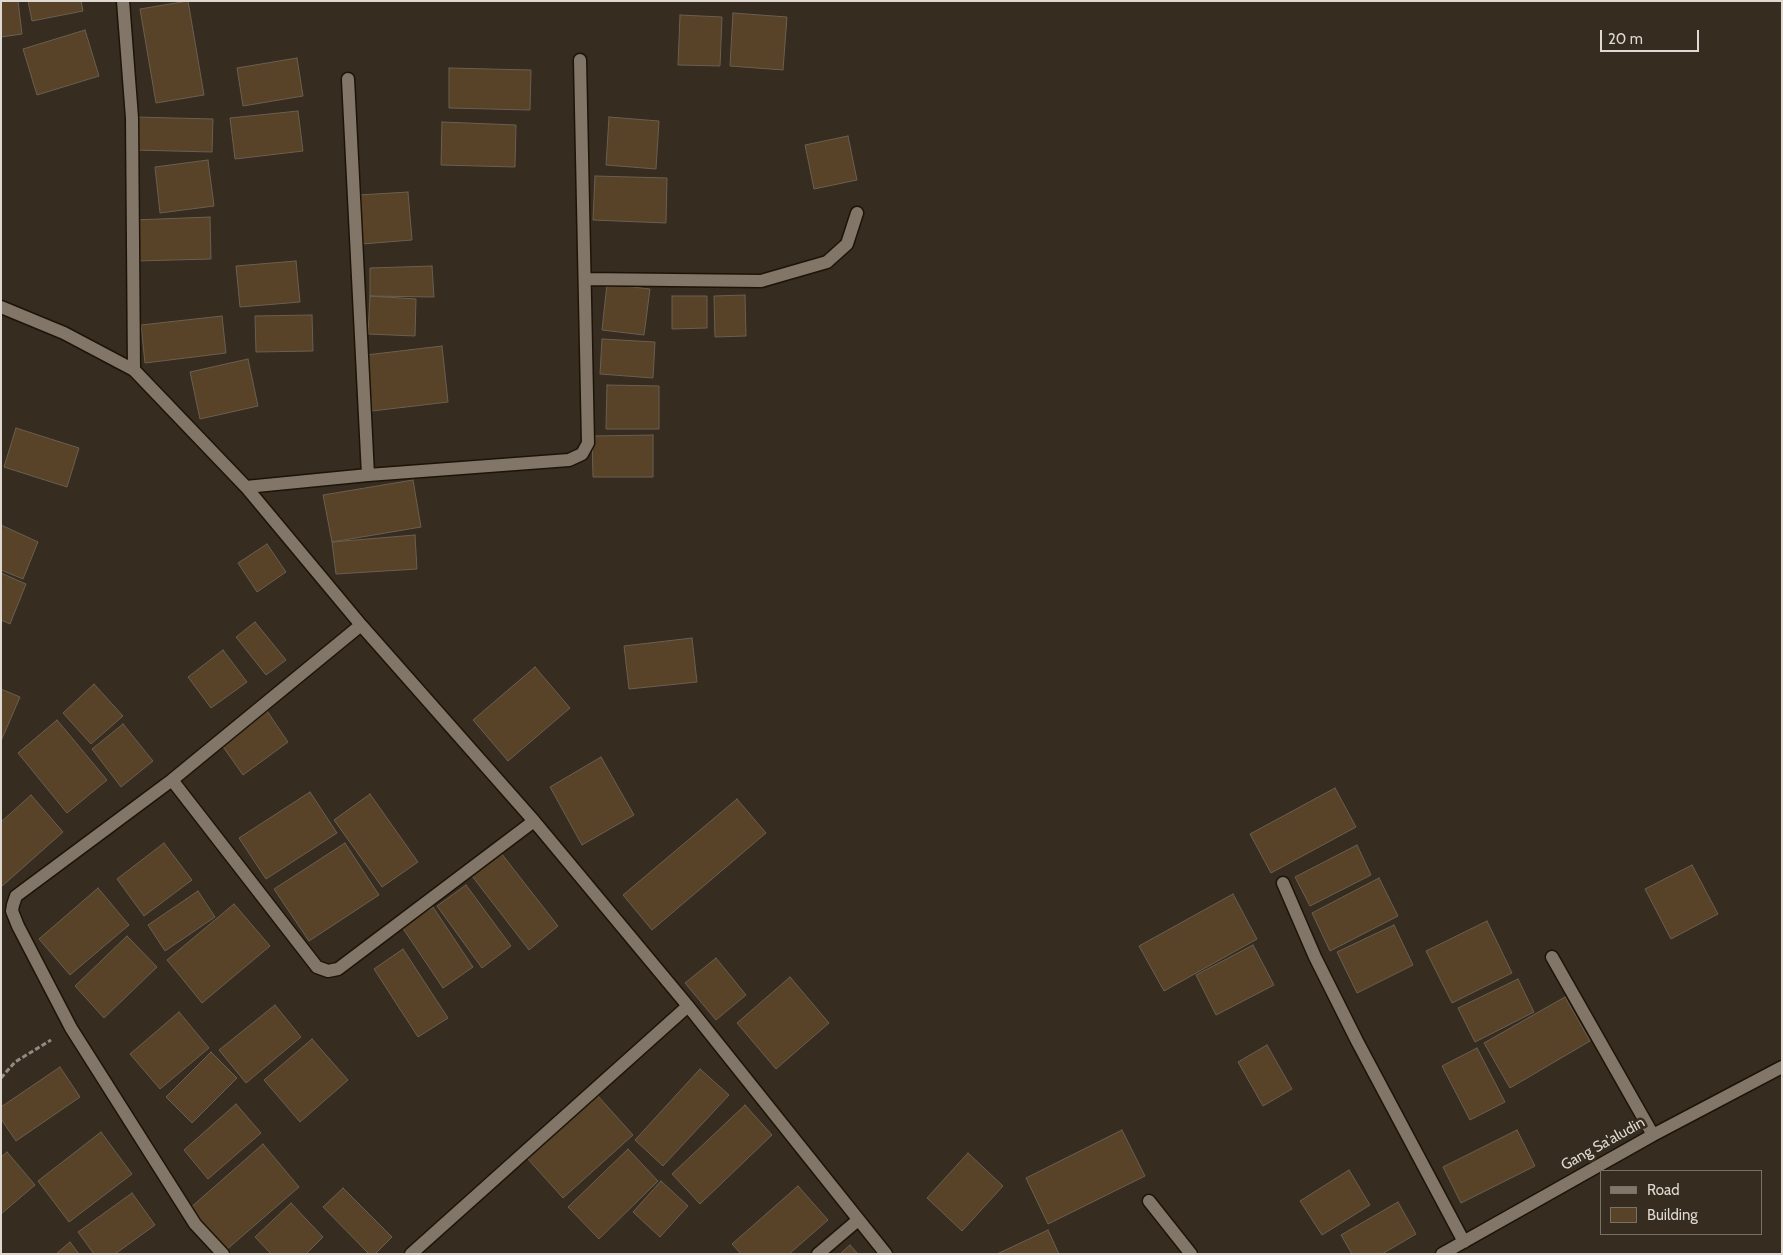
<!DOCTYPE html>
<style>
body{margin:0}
#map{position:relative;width:1783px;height:1255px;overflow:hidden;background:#362c1f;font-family:Cabin,sans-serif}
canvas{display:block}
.frame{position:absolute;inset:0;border:2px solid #dfd9d1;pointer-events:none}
.legend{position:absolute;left:1600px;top:1170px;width:162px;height:65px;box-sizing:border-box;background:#362c1f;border:1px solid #7a7166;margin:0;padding:6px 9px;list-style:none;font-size:15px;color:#dfd9d1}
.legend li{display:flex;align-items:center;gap:10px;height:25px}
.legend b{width:25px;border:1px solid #7a7166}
.scale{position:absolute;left:1600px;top:30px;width:99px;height:22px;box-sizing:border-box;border:2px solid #dfd9d1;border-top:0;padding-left:6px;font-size:15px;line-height:18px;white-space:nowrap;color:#dfd9d1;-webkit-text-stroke:4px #362c1f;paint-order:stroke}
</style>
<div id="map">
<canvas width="1783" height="1255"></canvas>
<div class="frame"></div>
<ul class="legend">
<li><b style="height:6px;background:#827668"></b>Road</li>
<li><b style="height:14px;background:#584328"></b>Building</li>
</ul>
<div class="scale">20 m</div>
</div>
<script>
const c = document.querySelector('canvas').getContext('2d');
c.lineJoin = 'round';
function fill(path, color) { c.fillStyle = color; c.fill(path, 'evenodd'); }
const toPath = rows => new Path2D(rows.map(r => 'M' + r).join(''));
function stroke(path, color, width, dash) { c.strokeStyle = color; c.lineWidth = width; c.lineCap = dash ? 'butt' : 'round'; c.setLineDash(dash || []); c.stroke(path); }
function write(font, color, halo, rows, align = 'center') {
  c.font = font + ' Cabin,sans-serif'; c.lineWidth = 5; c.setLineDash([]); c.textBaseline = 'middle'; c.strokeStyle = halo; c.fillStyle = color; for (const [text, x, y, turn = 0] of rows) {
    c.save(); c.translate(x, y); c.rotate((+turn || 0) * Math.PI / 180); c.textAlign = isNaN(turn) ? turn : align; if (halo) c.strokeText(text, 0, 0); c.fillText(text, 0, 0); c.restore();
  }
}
const building = toPath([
 [1,1,18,1,22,34,1,37,1,1],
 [28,1,81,1,83,11,32,21,28,1],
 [188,1,204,95,156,103,140,9,188,1],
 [733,13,787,17,783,70,730,66,733,13],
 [680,15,722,17,720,66,678,65,680,15],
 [85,30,99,76,37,95,23,49,85,30],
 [297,58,303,96,243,106,237,68,297,58],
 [449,68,531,70,530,110,449,108,449,68],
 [298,111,303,151,235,159,230,118,298,111],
 [135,117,213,119,212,152,134,150,135,117],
 [609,117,659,121,656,169,606,165,609,117],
 [442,122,516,125,515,167,441,165,442,122],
 [848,136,857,180,814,189,805,145,848,136],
 [208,160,214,206,160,213,155,167,208,160],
 [595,176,667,178,666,223,593,220,595,176],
 [408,192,412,240,362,244,359,195,408,192],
 [210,217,211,259,136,261,134,220,210,217],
 [296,261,300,302,240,307,236,266,296,261],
 [432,266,434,297,370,296,370,268,432,266],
 [607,284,650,289,644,335,602,330,607,284],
 [745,295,746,336,715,337,714,296,745,295],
 [370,296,416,299,415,336,368,334,370,296],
 [672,296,707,296,707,328,672,329,672,296],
 [312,315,313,351,256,352,255,316,312,315],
 [222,316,226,353,145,363,141,325,222,316],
 [602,339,655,342,653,378,600,374,602,339],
 [442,346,448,402,372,411,366,355,442,346],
 [248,359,258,406,200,419,190,372,248,359],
 [607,385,659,386,659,429,606,429,607,385],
 [16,428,79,448,67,487,4,467,16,428],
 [653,435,653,477,593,477,592,436,653,435],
 [413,480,421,527,332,542,323,495,413,480],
 [1,525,38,542,23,579,1,570,1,525],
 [415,535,417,569,336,574,332,542,415,535],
 [267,544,286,572,257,592,238,563,267,544],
 [1,573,26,584,10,624,1,620,1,573],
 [255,622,286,660,266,675,236,637,255,622],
 [692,638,697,682,629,689,624,646,692,638],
 [223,650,247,682,211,708,188,677,223,650],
 [535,667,570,708,508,761,473,720,535,667],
 [94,684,123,716,91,744,63,713,94,684],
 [1,689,20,697,1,741,1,689],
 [265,708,288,742,243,775,219,741,265,708],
 [57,720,107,780,67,813,18,753,57,720],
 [123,724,153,761,121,787,92,749,123,724],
 [601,757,634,815,582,845,550,787,601,757],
 [1335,788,1356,827,1271,873,1250,834,1335,788],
 [310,792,337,833,266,879,239,838,310,792],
 [370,794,418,862,382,887,334,820,370,794],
 [31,795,63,832,1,887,1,822,31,795],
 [737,799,766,833,652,930,623,895,737,799],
 [164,843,192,880,144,916,117,879,164,843],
 [345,843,379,895,309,941,274,889,345,843],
 [1357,845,1371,875,1310,906,1295,877,1357,845],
 [501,853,558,926,529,950,472,876,501,853],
 [1692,865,1718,914,1671,939,1645,889,1692,865],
 [1379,878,1398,916,1330,951,1312,913,1379,878],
 [466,885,511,946,482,968,437,906,466,885],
 [98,888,129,925,70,975,39,939,98,888],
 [198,891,215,917,165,951,148,925,198,891],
 [1233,894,1257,939,1164,991,1139,946,1233,894],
 [234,904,270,946,202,1003,167,960,234,904],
 [433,907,473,967,443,988,402,927,433,907],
 [1487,921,1512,973,1452,1003,1426,951,1487,921],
 [1394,925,1413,965,1357,993,1337,952,1394,925],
 [127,936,157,967,104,1018,75,986,127,936],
 [1253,945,1274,985,1216,1015,1196,975,1253,945],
 [403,949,448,1018,418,1037,374,969,403,949],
 [716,958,746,995,716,1020,685,983,716,958],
 [790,977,829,1023,776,1069,737,1023,790,977],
 [1518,979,1534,1012,1475,1042,1458,1008,1518,979],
 [1565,997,1590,1041,1510,1088,1484,1043,1565,997],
 [275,1005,301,1037,246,1083,219,1050,275,1005],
 [179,1012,209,1048,160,1089,130,1054,179,1012],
 [312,1039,348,1080,300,1122,264,1080,312,1039],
 [1267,1045,1292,1089,1263,1106,1238,1062,1267,1045],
 [1477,1048,1505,1102,1470,1120,1442,1066,1477,1048],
 [211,1052,237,1078,192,1123,166,1097,211,1052],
 [60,1067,80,1097,16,1141,1,1119,1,1107,60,1067],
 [700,1069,729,1095,663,1166,635,1140,700,1069],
 [597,1095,633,1135,563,1198,527,1158,597,1095],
 [236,1104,261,1133,208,1179,184,1150,236,1104],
 [745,1105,772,1135,700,1204,672,1174,745,1105],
 [1122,1130,1145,1176,1048,1224,1026,1178,1122,1130],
 [1517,1130,1535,1166,1461,1203,1443,1167,1517,1130],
 [101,1132,132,1174,69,1222,38,1181,101,1132],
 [263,1144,299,1187,225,1251,189,1209,263,1144],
 [628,1149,658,1181,599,1239,568,1207,628,1149],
 [7,1152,35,1185,1,1214,1,1157,7,1152],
 [968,1153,1003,1186,962,1231,927,1198,968,1153],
 [1349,1170,1370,1205,1322,1235,1300,1201,1349,1170],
 [661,1181,688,1206,660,1237,633,1212,661,1181],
 [798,1186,828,1220,789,1254,741,1254,732,1244,798,1186],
 [343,1188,392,1237,375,1254,369,1254,323,1207,343,1188],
 [132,1193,155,1225,115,1254,94,1254,78,1232,132,1193],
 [1398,1202,1416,1234,1382,1254,1352,1254,1341,1235,1398,1202],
 [291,1203,323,1237,306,1254,271,1254,255,1237,291,1203],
 [1048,1230,1059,1254,997,1254,1048,1230],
 [70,1242,79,1254,56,1254,70,1242],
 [850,1245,858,1254,840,1254,850,1245]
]);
fill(building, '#584328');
stroke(building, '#6a5f51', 1);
const minor = toPath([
 [123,1,132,118,134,370],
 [348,79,368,475],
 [585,279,761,281,827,262,847,244,857,213],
 [1,307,64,333,134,370,246,487,361,625,534,821,688,1006,886,1254],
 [246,487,368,475,569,460,582,454,588,443,580,60],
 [172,780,317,967,328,971,338,969,534,821],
 [1283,883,1315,957,1357,1041,1464,1242],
 [1552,957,1653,1135],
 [1149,1201,1191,1254],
 [223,1254,195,1224,71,1028,18,926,12,911,13,905,16,896,172,780,361,625],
 [411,1254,688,1006],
 [818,1254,858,1220],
 [1442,1254,1653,1135,1782,1067]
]);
stroke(minor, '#1d1408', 15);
stroke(toPath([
 [1,1078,15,1062,51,1040]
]), '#938b81', 3, [5, 2.5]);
stroke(minor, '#827668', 12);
write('15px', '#dfd9d1', '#362c1f', [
 ["Gang Sa'aludin",1603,1144,-29]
]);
</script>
